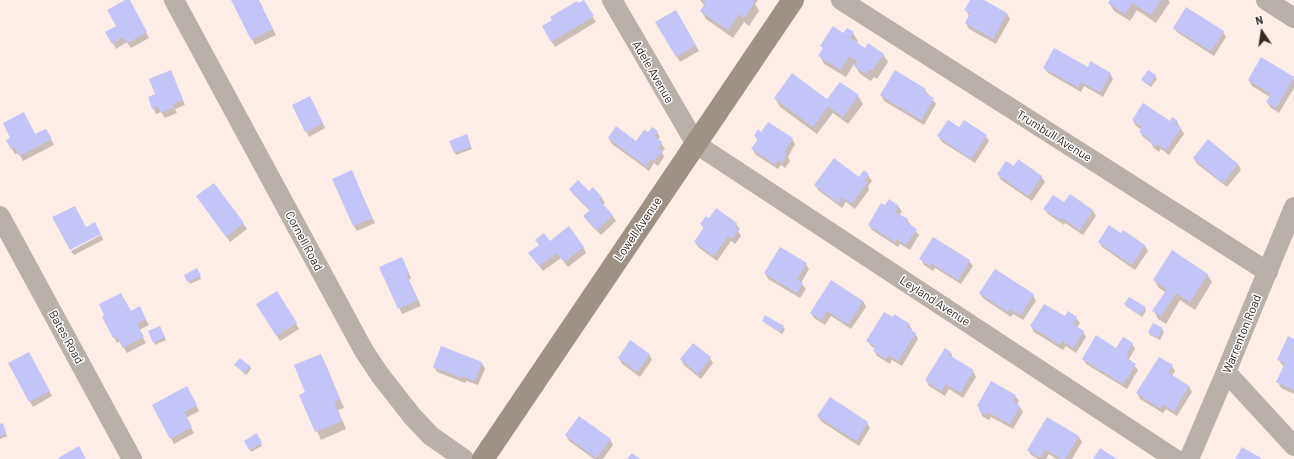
<!DOCTYPE html>
<style>
body{margin:0}
#map{position:relative;width:1294px;height:459px;overflow:hidden;background:#fdede7;font-family:Barlow,sans-serif}
canvas{display:block}
.north{position:absolute;left:1242px;top:12px;width:40px;height:40px;-webkit-text-stroke:3px #fff;paint-order:stroke;rotate:347deg;font-size:11px;font-weight:700;line-height:16px;text-align:center;color:#322824}
.north::after{content:'';display:block;margin:auto;width:14px;height:18px;background:#322824;clip-path:polygon(50% 0,100% 100%,50% 72%,0 100%)}
</style>
<div id="map">
<canvas width="1294" height="459"></canvas>
<div class="north">N</div>
</div>
<script>
const c = document.querySelector('canvas').getContext('2d');
c.lineJoin = 'round';
function fill(path, color) { c.fillStyle = color; c.fill(path, 'evenodd'); }
const toPath = rows => new Path2D(rows.map(r => 'M' + r).join(''));
function stroke(path, color, width, dash) { c.strokeStyle = color; c.lineWidth = width; c.lineCap = dash ? 'butt' : 'round'; c.setLineDash(dash || []); c.stroke(path); }
function write(font, color, halo, rows, align = 'center') {
  c.font = font + ' Barlow,sans-serif'; c.lineWidth = 3; c.setLineDash([]); c.textBaseline = 'middle'; c.strokeStyle = halo; c.fillStyle = color; for (const [text, x, y, turn = 0] of rows) {
    c.save(); c.translate(x, y); c.rotate((+turn || 0) * Math.PI / 180); c.textAlign = isNaN(turn) ? turn : align; if (halo) c.strokeText(text, 0, 0); c.fillText(text, 0, 0); c.restore();
  }
}
fill(toPath([
 [127,0,129,0,149,38,131,48,127,42,116,49,107,32,117,26],
 [232,0,258,0,276,35,255,45],
 [700,0,758,0,755,4,759,11,749,26,744,22,733,38,706,19,701,11,705,6],
 [971,0,982,0,1007,14,1010,19,996,44,969,29,966,23,969,16,966,10],
 [1111,0,1168,0,1170,2,1156,23,1137,10,1130,21,1114,11,1109,3],
 [583,1,596,22,555,47,543,27],
 [675,11,699,51,680,62,656,22],
 [1174,28,1223,32,1226,37,1214,56,1178,33],
 [853,33,858,41,856,44,865,49,883,54,888,62,877,79,874,77,871,81,860,74,854,64,846,77,824,64,820,56,824,49,822,46],
 [1044,68,1088,68,1110,73,1113,79,1103,97,1084,86,1081,92,1048,73],
 [171,71,185,105,175,109,177,113,165,118,161,112,156,114,153,108,156,95],
 [1155,76,1157,79,1151,87,1144,82,1143,80],
 [1294,79,1294,88,1279,113,1270,107,1267,102,1270,97,1252,86,1249,80],
 [925,90,936,104,924,125,884,101,881,95],
 [858,96,863,104,848,124,833,113,817,134,780,107,775,98,828,101],
 [313,103,325,128,309,137,306,131],
 [1133,120,1177,122,1184,134,1169,155,1161,149,1159,152,1154,148,1150,142,1143,137,1140,132,1142,130,1136,126],
 [959,129,986,136,989,141,975,163,942,142,938,136],
 [46,130,54,145,23,161,19,153,15,154,7,141,35,136],
 [657,132,660,137,658,140,661,143,665,149,662,152,664,157,658,166,654,163,649,171,612,144,609,138,636,143,648,134],
 [762,133,792,139,795,144,788,157,790,161,785,168,781,165,778,169,756,155,752,149,758,141,755,136],
 [468,138,472,149,456,155,450,142],
 [1194,158,1238,164,1241,170,1227,187,1197,164],
 [1014,167,1041,176,1045,182,1032,201,1001,180,998,174],
 [864,172,868,175,872,181,868,186,869,190,855,209,846,202,842,208,818,190,815,185,859,178],
 [354,177,375,223,357,231,354,226],
 [214,184,247,229,230,242,197,197],
 [570,189,601,197,605,203,602,205,612,215,616,221,601,235,588,222,585,216,590,211,573,194],
 [1070,195,1093,211,1096,216,1083,235,1065,223,1064,225,1048,214,1044,209,1064,204],
 [898,206,902,212,899,215,907,220,919,235,910,250,900,244,898,247,872,230,869,225],
 [709,219,736,224,740,229,738,231,741,236,735,244,731,241,717,261,698,247,695,242,704,229,701,224],
 [1123,231,1145,246,1148,251,1135,270,1102,247,1099,242,1121,234],
 [101,235,103,240,74,255,71,251],
 [550,242,583,247,586,253,568,267,561,258,543,271,533,258],
 [921,259,969,261,973,266,961,284,935,268,933,271,924,265],
 [405,264,411,278,409,280,421,306,402,314,381,268],
 [806,264,809,269,801,283,806,289,800,298,768,279,765,273],
 [197,270,201,279,190,284,185,275],
 [1207,274,1212,282,1195,310,1180,300,1166,324,1158,319,1154,311,1165,292,1159,288,1154,280],
 [277,292,299,329,280,341,258,304],
 [980,294,1033,295,1036,301,1023,320,1013,314,1011,317,984,299],
 [863,301,866,307,851,329,831,316,825,325,814,318,811,313],
 [1125,305,1145,308,1146,311,1142,317,1127,307],
 [139,308,149,325,139,330,146,343,127,353,120,341,117,343,103,317,130,312],
 [1065,318,1076,318,1080,323,1077,328,1083,332,1086,337,1076,353,1066,346,1063,350,1034,332,1031,326],
 [763,321,783,327,785,329,782,334,765,323],
 [909,324,912,330,911,331,915,333,918,339,902,366,892,360,890,364,877,356,874,351,875,349,871,346,868,341],
 [1162,329,1164,332,1160,340,1150,335,1149,332],
 [161,330,166,340,155,345,154,342],
 [1294,340,1294,394,1281,388,1278,382,1285,367,1282,365,1279,360],
 [1132,343,1135,349,1129,359,1138,370,1127,389,1086,364,1083,359,1117,349],
 [694,344,710,358,713,363,701,379,684,365,681,359],
 [951,352,953,359,973,371,976,377,963,398,949,389,945,396,929,386,926,380],
 [29,353,52,396,33,407,10,363],
 [649,354,652,360,640,377,622,364,619,358],
 [320,355,325,363,344,408,338,410,346,429,321,440,301,395,306,393],
 [482,363,485,369,478,385,466,381,465,383,437,372,434,367],
 [235,365,250,366,251,369,246,375,237,367],
 [1172,366,1175,371,1172,376,1189,386,1192,392,1177,416,1166,409,1163,413,1140,399,1137,393],
 [190,393,199,411,186,418,194,433,174,444,171,438],
 [1015,396,1019,401,1017,405,1020,407,1023,412,1013,429,991,417,989,420,983,417,980,411,980,410,978,406],
 [818,417,867,423,870,428,859,446,822,422],
 [1048,418,1079,437,1082,442,1072,459,1056,459,1049,454,1046,459,1038,459,1031,455,1028,450],
 [0,425,4,427,7,436,0,439],
 [256,435,262,446,251,452,245,441],
 [566,435,610,439,613,445,603,459,594,459,569,441]
]), '#0003');
fill(toPath([
 [125,0,130,0,147,32,127,43,123,37,112,44,105,32,116,26,107,10],
 [231,0,259,0,273,29,251,40],
 [584,0,594,16,551,42,542,26,552,20,550,17,577,1,578,3],
 [702,0,752,0,755,2,744,18,739,14,728,30,700,11,706,2],
 [970,0,984,0,1007,13,993,39,965,23,970,13,964,10],
 [1110,0,1161,0,1151,15,1132,3,1125,14,1108,3],
 [1186,7,1224,31,1211,51,1173,28],
 [676,10,696,45,676,57,655,22],
 [833,26,843,33,847,28,854,32,850,38,865,48,868,43,884,54,872,71,869,69,866,74,854,66,857,61,849,56,841,70,818,56,823,48,820,46],
 [1054,48,1088,67,1090,61,1111,73,1100,92,1081,82,1078,87,1043,68],
 [1261,57,1294,77,1276,108,1266,102,1271,94,1248,80],
 [171,70,183,100,173,104,174,107,161,113,158,106,152,109,148,97,155,94,149,79],
 [895,70,926,89,924,92,934,98,921,120,880,95],
 [1148,70,1156,75,1150,85,1141,80],
 [792,73,827,99,840,82,859,95,843,117,828,106,813,127,774,98],
 [310,96,323,123,305,132,292,105],
 [1143,103,1170,121,1172,117,1178,121,1175,124,1181,128,1166,150,1157,144,1156,147,1149,142,1151,140,1139,132,1142,127,1132,120],
 [24,112,35,134,46,129,52,139,19,156,15,147,11,149,6,140,10,138,3,123],
 [948,120,959,127,964,120,987,135,971,159,937,136],
 [768,122,793,138,784,152,787,154,782,163,778,160,775,164,751,149,758,139,754,136,758,129,761,132],
 [616,126,636,141,644,130,648,132,652,127,658,131,654,136,662,142,658,148,662,151,654,161,651,158,646,166,608,138],
 [467,134,471,147,454,153,449,141],
 [1208,139,1238,164,1223,183,1193,158],
 [834,158,859,177,864,170,869,174,864,181,867,183,851,204,842,197,838,203,814,185],
 [1018,159,1042,176,1028,196,997,174,1006,161,1014,166],
 [352,170,372,218,353,226,332,179],
 [578,180,589,191,593,187,602,197,599,200,613,215,597,230,583,216,590,210,569,189],
 [214,183,244,223,226,237,196,196],
 [1070,194,1093,210,1080,230,1062,218,1060,220,1043,209,1053,195,1064,202],
 [889,199,899,206,895,212,908,219,906,222,917,229,906,245,897,239,895,242,868,225,881,203,885,205],
 [75,206,86,227,95,222,101,234,70,250,52,217],
 [716,208,737,223,735,227,739,230,732,239,728,236,714,256,694,242,704,227,700,224,706,216,709,218],
 [1109,225,1121,233,1123,230,1145,245,1132,265,1098,242],
 [569,226,584,247,564,262,557,253,539,266,528,253,539,245,535,240,544,233,550,241],
 [933,237,970,260,958,280,931,263,930,266,919,259],
 [780,247,807,263,797,279,803,283,797,293,764,273],
 [1172,250,1208,274,1190,302,1176,293,1161,316,1152,311,1167,289,1153,280],
 [402,257,409,273,406,274,418,300,398,309,379,267],
 [197,268,201,276,187,282,184,275],
 [995,269,1034,294,1020,315,1010,309,1008,312,979,293],
 [831,280,863,301,848,324,827,311,821,320,810,313],
 [277,291,297,323,276,336,256,304],
 [121,293,131,311,140,306,146,319,137,324,144,337,123,348,116,336,113,338,102,317,104,315,99,304],
 [1129,297,1146,307,1140,315,1124,304],
 [1044,304,1065,316,1068,311,1077,317,1073,324,1084,331,1073,348,1062,341,1060,345,1030,326],
 [884,312,893,317,894,314,910,324,907,327,916,333,898,361,889,355,886,359,873,351,875,347,866,341],
 [765,315,784,326,780,332,762,321],
 [1153,323,1163,328,1158,338,1148,332],
 [160,326,165,337,153,343,148,331],
 [1096,335,1116,348,1123,337,1133,343,1126,354,1129,355,1127,358,1136,364,1123,384,1082,359],
 [1288,336,1294,339,1294,390,1276,382,1285,363,1277,360],
 [630,340,650,354,637,372,618,358],
 [693,343,711,357,698,374,680,359],
 [441,346,482,362,475,381,463,376,462,378,433,367],
 [945,348,951,352,949,355,974,370,960,393,946,384,941,391,925,380],
 [29,352,50,391,29,402,8,363],
 [321,354,340,399,334,402,342,421,315,432,299,395,305,392,294,365],
 [1159,357,1173,365,1168,372,1189,386,1174,411,1162,404,1160,408,1136,393],
 [240,358,250,366,245,373,234,365],
 [991,381,1016,395,1013,401,1020,406,1010,424,988,412,986,415,979,411,980,408,977,406],
 [187,386,197,405,184,412,192,427,170,439,152,405],
 [830,397,868,422,856,441,817,416],
 [579,416,611,439,596,458,565,435],
 [1047,417,1079,436,1065,459,1061,459,1045,449,1040,458,1027,450],
 [3,423,6,434,0,436,0,424],
 [257,433,262,443,249,450,244,441],
 [79,446,86,459,58,459,58,458],
 [1242,447,1261,458,1260,459,1235,459],
 [1100,448,1117,459,1093,459],
 [632,453,640,459,627,459]
]), '#c3c5f8');
stroke(toPath([
 [174,0,364,351,380,375,412,416,431,436,464,459],
 [612,0,696,144,1175,459],
 [841,0,1268,272],
 [1266,0,1294,18],
 [0,216,132,459],
 [1226,372,1294,446],
 [1189,459,1226,372,1294,207]
]), '#b9b1a9', 20);
stroke(toPath([
 [483,459,793,0]
]), '#9e9286', 22);
write('12px', '#322824', '#fff', [
 ["Adele Avenue",653,72,60],
 ["Trumbull Avenue",1054,136,32],
 ["Lowell Avenue",638,229,-56],
 ["Cornell Road",304,241,62],
 ["Leyland Avenue",935,301,33],
 ["Warrenton Road",1242,334,-68],
 ["Bates Road",66,337,61]
]);
</script>
